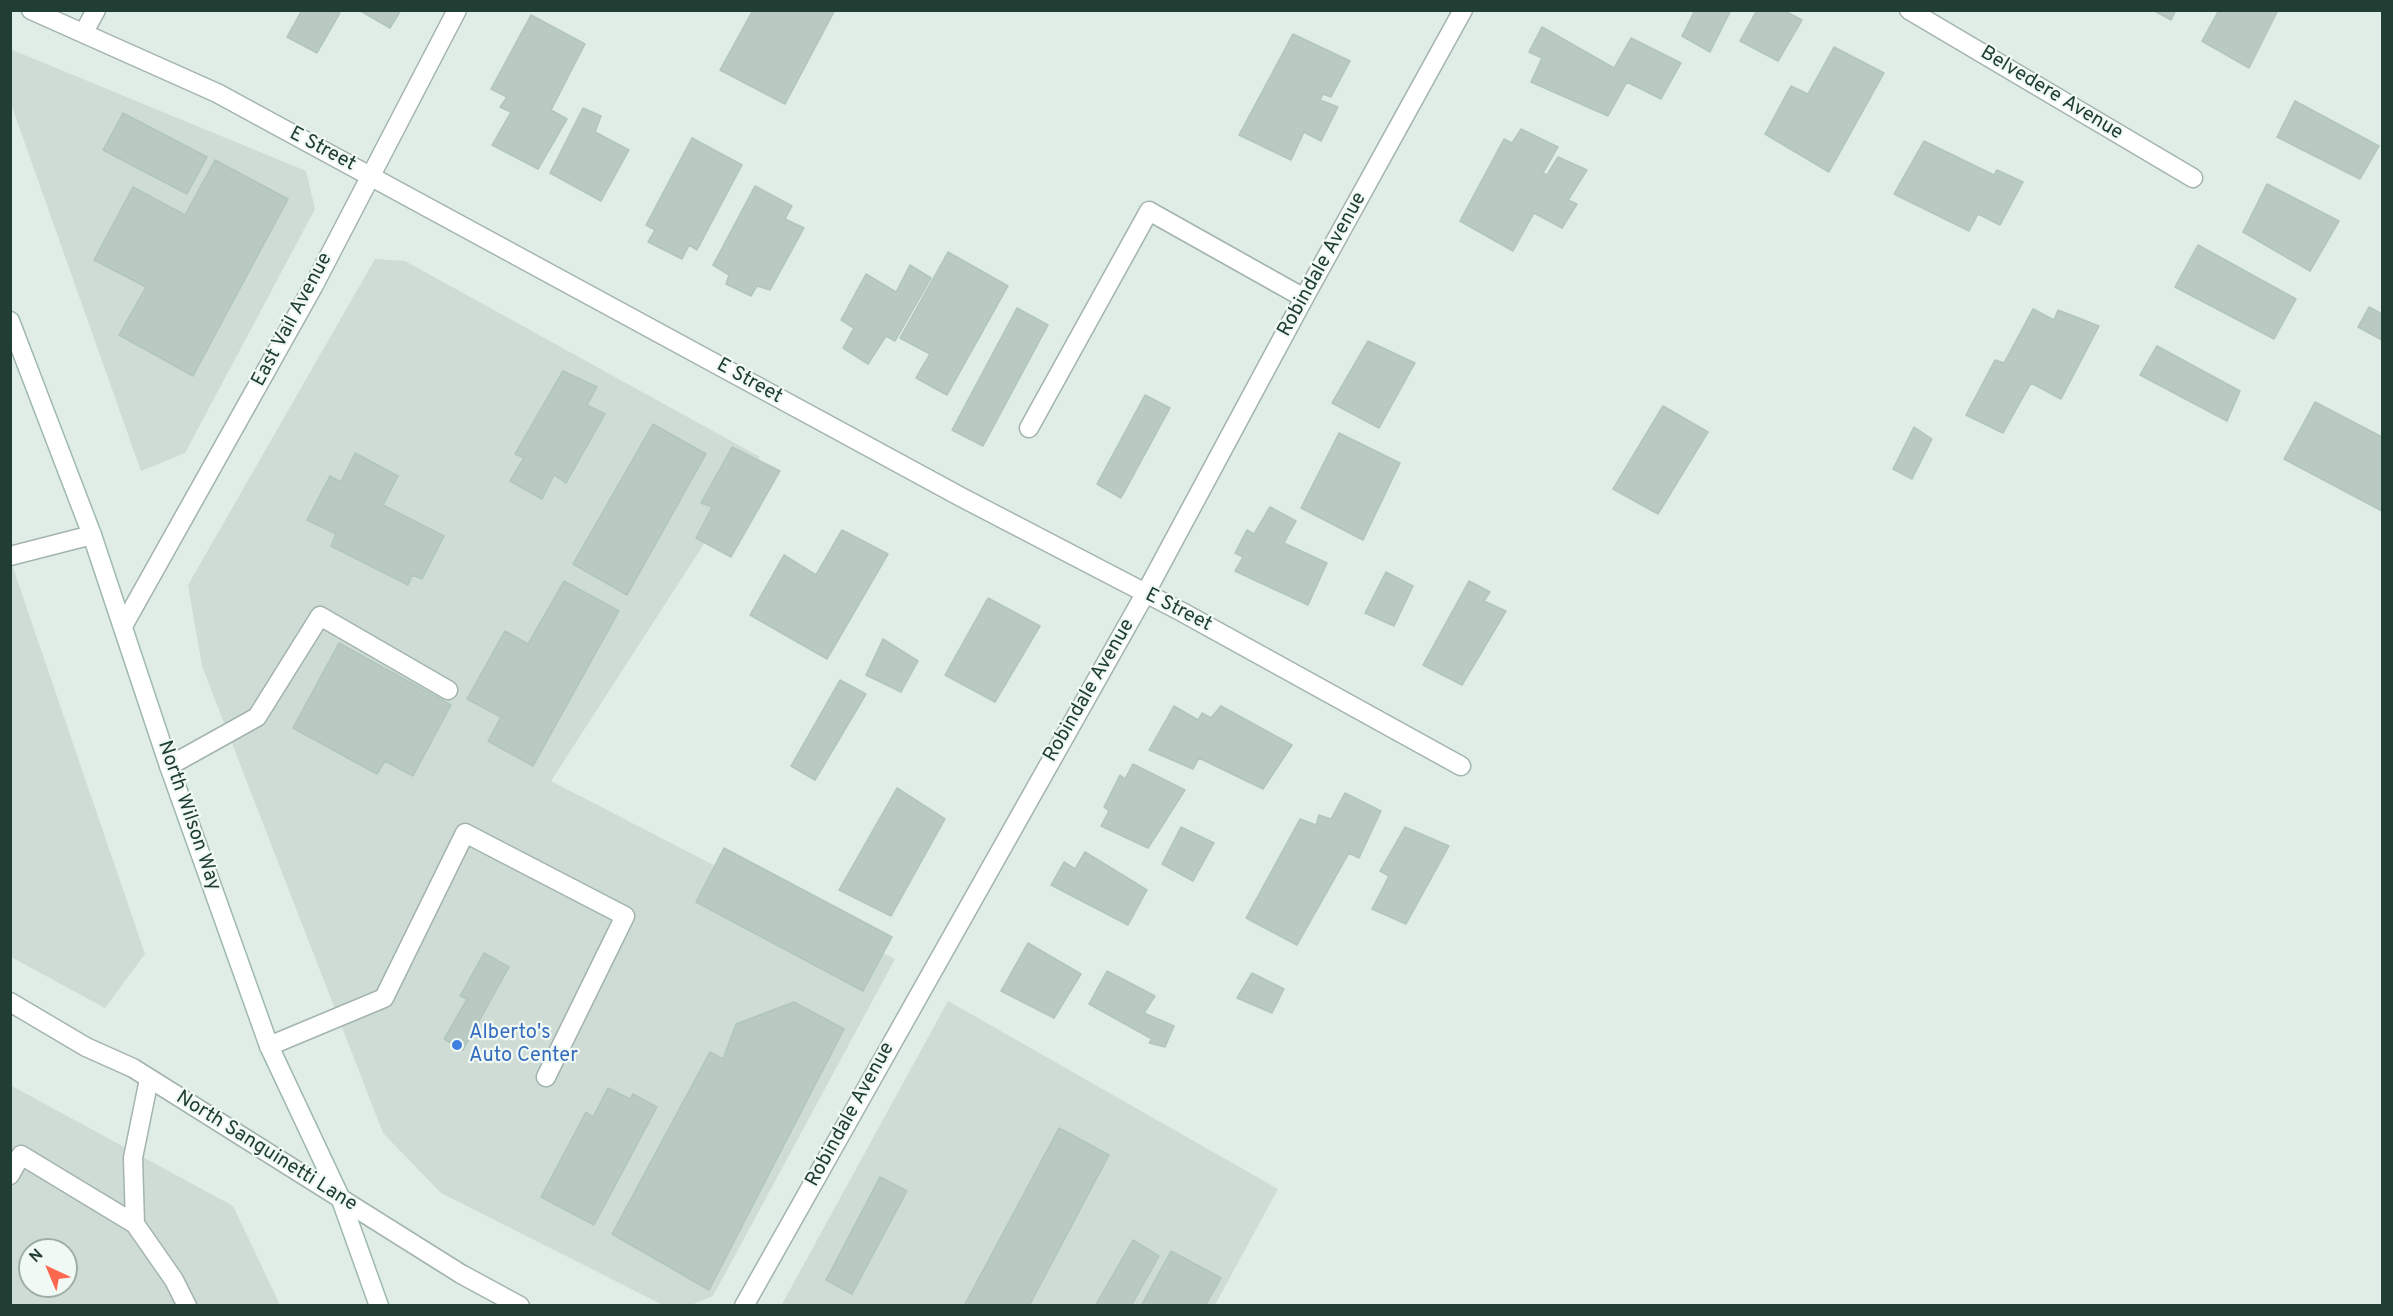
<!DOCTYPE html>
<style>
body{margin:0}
#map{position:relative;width:2393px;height:1316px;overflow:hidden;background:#e0ece6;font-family:Overpass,sans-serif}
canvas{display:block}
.frame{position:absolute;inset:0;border:12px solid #203e33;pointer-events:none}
.north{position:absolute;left:18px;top:1238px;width:60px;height:60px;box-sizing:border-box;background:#f1f9f4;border:2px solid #9daea7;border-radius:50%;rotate:316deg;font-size:16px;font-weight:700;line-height:24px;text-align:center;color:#203e33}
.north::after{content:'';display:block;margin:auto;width:21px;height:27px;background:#fc674e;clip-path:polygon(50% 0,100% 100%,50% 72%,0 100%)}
</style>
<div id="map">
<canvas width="2393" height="1316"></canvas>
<div class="frame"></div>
<div class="north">N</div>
</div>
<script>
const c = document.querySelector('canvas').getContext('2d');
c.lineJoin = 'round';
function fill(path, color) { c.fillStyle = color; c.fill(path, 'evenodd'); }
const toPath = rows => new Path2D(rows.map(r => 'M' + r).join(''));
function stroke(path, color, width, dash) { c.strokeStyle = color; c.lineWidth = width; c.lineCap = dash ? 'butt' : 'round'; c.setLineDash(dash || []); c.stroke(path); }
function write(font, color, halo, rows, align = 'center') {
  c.font = font + ' Overpass,sans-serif'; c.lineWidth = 4.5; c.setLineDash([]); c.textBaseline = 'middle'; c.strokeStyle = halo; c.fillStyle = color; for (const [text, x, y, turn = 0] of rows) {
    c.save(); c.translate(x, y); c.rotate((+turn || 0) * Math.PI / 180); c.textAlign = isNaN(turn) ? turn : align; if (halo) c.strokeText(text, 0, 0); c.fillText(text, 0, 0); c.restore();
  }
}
fill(toPath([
 [10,49,306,171,315,209,185,453,141,471,11,104],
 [375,259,405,261,760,457,551,781,895,959,713,1296,691,1305,663,1305,441,1193,383,1133,202,666,188,585],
 [10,559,145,954,105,1008,11,957],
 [948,1001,1278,1189,1215,1305,781,1306],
 [10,1085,233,1206,280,1305,11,1305],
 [30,1250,66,1250,66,1286,30,1286]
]), '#cedcd5');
const building = toPath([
 [302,10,340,13,317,53,287,37,302,10],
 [359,10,401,10,390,28,359,10],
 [753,10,835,10,785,104,720,70,753,10],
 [1695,10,1731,10,1710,52,1682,36,1695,10],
 [1757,10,1783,10,1802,20,1778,61,1740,41,1757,10],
 [2153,10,2176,10,2171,20,2153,10],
 [2219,10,2278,10,2249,68,2202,41,2219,10],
 [531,15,585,44,551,110,567,119,538,169,492,145,511,112,500,107,507,97,491,89,531,15],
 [1542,27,1614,68,1631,38,1681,63,1661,99,1627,82,1608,116,1531,82,1542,58,1529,52,1542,27],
 [1293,34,1350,61,1331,97,1323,94,1320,100,1338,107,1321,141,1304,132,1291,160,1239,135,1293,34],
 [1834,47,1884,73,1829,172,1765,134,1791,86,1808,94,1834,47],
 [2295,101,2379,146,2360,179,2277,137,2295,101],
 [583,108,601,116,595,132,629,150,601,201,550,173,583,108],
 [123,113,207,157,187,194,103,150,123,113],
 [1521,129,1558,147,1543,173,1547,175,1558,157,1587,170,1568,200,1577,204,1562,228,1534,213,1513,251,1460,221,1504,139,1512,143,1521,129],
 [692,138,742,165,697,250,689,245,682,259,648,242,655,230,646,225,692,138],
 [1924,141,1994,175,1997,170,2023,182,2000,225,1978,214,1969,231,1894,194,1924,141],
 [215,160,288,199,193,376,119,335,146,287,94,260,133,187,185,215,215,160],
 [2267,184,2339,221,2310,271,2243,232,2267,184],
 [755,186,792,206,785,219,804,228,770,290,757,286,751,296,726,284,729,275,713,265,755,186],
 [2198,245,2296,299,2274,339,2175,287,2198,245],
 [948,252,1008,286,947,395,916,378,930,354,900,338,948,252],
 [910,265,931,278,895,341,886,336,868,364,843,348,854,328,841,320,866,274,896,292,910,265],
 [2369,307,2382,314,2382,340,2358,327,2369,307],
 [1017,308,1048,325,983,446,952,430,1017,308],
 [2033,309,2054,320,2058,310,2099,326,2061,399,2031,383,2003,433,1966,415,1995,360,2004,363,2033,309],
 [1368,341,1415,363,1379,428,1332,403,1368,341],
 [2157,346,2240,391,2227,421,2140,375,2157,346],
 [563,371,597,387,587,405,605,414,566,483,554,475,542,499,510,481,524,458,515,454,563,371],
 [1145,395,1170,408,1121,498,1097,484,1145,395],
 [2315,402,2382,437,2382,511,2284,459,2315,402],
 [1663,406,1708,432,1658,514,1613,489,1663,406],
 [653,424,706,454,627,595,573,564,653,424],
 [1914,427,1932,439,1912,479,1893,469,1914,427],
 [1339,433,1400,463,1363,540,1301,508,1339,433],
 [732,447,780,471,731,557,696,538,712,507,701,503,732,447],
 [355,453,398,476,383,505,444,536,422,579,412,575,408,585,331,546,336,534,307,520,330,476,341,482,355,453],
 [1270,507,1296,521,1284,543,1327,563,1308,605,1235,571,1243,557,1235,553,1247,530,1254,534,1270,507],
 [842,530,888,554,827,659,750,615,784,555,816,575,842,530],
 [1386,572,1413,586,1394,626,1365,613,1386,572],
 [564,581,619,611,533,766,488,741,501,717,467,699,505,631,528,644,564,581],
 [1469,581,1490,592,1484,601,1506,611,1462,685,1423,665,1469,581],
 [988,598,1040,626,995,702,945,675,988,598],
 [883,639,918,661,901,692,866,675,883,639],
 [339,643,451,705,413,776,385,761,377,774,293,728,339,643],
 [840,680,866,694,815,780,791,766,840,680],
 [1174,706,1198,720,1202,713,1211,718,1221,706,1292,745,1263,789,1199,758,1193,769,1149,750,1174,706],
 [1133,764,1185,790,1148,848,1101,826,1109,811,1104,807,1120,775,1125,779,1133,764],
 [897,788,945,819,891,916,839,890,897,788],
 [1345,793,1381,811,1359,858,1349,853,1297,945,1246,918,1300,819,1316,825,1319,815,1331,819,1345,793],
 [1181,827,1214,843,1193,881,1162,864,1181,827],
 [1405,827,1449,846,1406,924,1372,909,1389,876,1380,871,1405,827],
 [724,848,892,937,863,991,696,902,724,848],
 [1085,852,1147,890,1128,925,1051,885,1064,862,1075,869,1085,852],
 [1028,943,1081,974,1054,1018,1001,991,1028,943],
 [484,953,509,967,463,1050,444,1039,467,999,460,996,484,953],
 [1107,971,1155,996,1144,1013,1174,1026,1165,1047,1149,1043,1152,1039,1089,1004,1107,971],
 [1252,973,1284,989,1272,1013,1237,998,1252,973],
 [794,1002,844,1029,709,1290,612,1234,710,1052,723,1059,736,1024,794,1002],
 [608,1088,630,1099,633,1094,657,1107,594,1225,541,1197,586,1112,593,1117,608,1088],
 [1059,1128,1109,1155,1029,1306,964,1306,1059,1128],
 [880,1177,907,1191,852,1294,826,1280,880,1177],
 [1133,1240,1159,1256,1131,1306,1095,1306,1133,1240],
 [1171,1251,1221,1278,1205,1306,1141,1306,1171,1251]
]);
fill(building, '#b8cac1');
stroke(building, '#b2c6bc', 1.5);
const service = toPath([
 [84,32,96,10],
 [1029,428,1149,211,1304,298],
 [10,556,92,535],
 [169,766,257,717,320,616,448,690],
 [269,1046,384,998,465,833,625,916,546,1077],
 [149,1079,133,1158,135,1224,174,1280,187,1306],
 [10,1175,21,1155,135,1224]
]);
const minor = toPath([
 [31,10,217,93,961,497,1182,612,1461,766],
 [1909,10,2193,178],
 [123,626,314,285,457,10],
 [744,1306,1145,594,1304,298,1463,10]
]);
const tertiary = toPath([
 [10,1002,86,1047,133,1068,461,1274,520,1306]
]);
const secondary = toPath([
 [10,321,92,535,169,766,269,1046,340,1197,379,1306]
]);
stroke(service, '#a3b4ad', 21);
stroke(minor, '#a3b4ad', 21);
stroke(tertiary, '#a3b4ad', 21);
stroke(secondary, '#9eb9ad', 21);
stroke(service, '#fff', 18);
stroke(minor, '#fff', 18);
stroke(tertiary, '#fff', 18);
stroke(secondary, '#fff', 18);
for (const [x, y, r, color] of [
 [457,1045,6,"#3f7fe0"]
]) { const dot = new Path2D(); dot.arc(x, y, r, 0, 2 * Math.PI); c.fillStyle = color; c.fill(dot); stroke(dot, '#f1f9f4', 2); }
write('20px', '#203e33', '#f1f9f4', [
 ["Belvedere Avenue",2051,94,31],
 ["E Street",322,150,28],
 ["Robindale Avenue",1323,265,-61],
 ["East Vail Avenue",293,320,-62],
 ["E Street",749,382,29],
 ["E Street",1178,611,27],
 ["Robindale Avenue",1090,691,-60],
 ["North Wilson Way",188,816,71],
 ["Robindale Avenue",851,1115,-61],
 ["North Sanguinetti Lane",266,1152,32]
]);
write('20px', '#366cbe', '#f1f9f4', [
 ["Alberto's",469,1034],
 ["Auto Center",469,1057]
], 'left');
</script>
